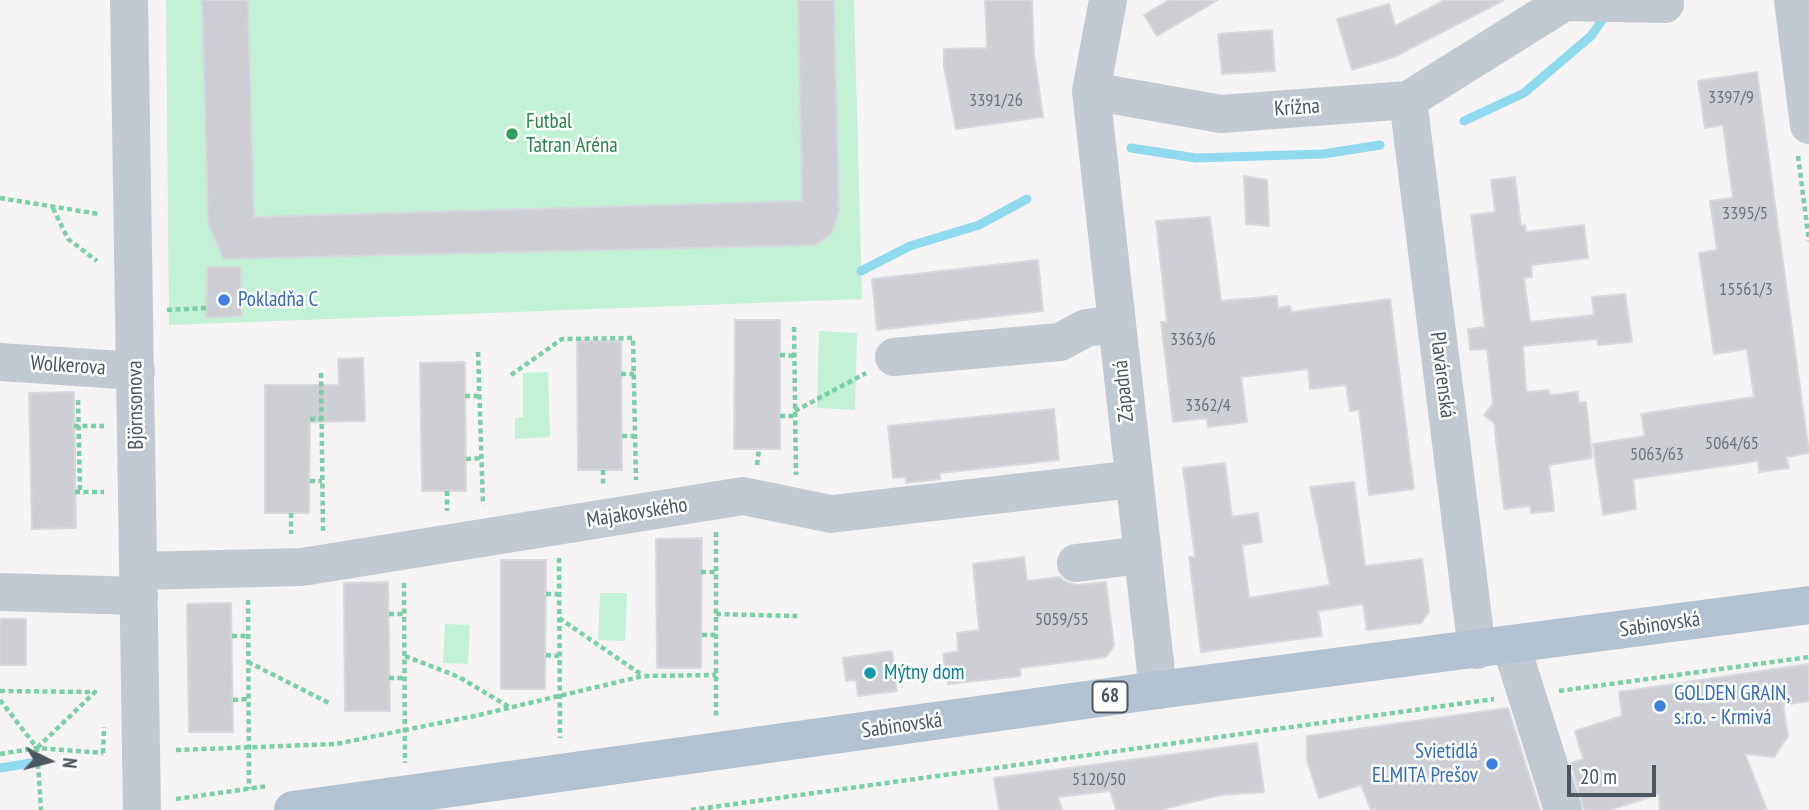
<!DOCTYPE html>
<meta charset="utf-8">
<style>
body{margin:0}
#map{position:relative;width:1809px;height:810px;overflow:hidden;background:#f5f3f3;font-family:"PT Sans Narrow",sans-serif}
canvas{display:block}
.north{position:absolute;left:14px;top:726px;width:70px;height:70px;-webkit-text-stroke:5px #fff;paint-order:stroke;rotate:96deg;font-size:19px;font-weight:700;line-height:28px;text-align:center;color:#4a5661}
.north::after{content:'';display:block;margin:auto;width:24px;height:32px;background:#4a5661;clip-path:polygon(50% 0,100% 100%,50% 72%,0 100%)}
.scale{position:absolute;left:1567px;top:765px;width:89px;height:32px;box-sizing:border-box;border:4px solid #4a5661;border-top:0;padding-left:9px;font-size:21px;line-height:24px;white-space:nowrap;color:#4a5661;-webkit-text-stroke:5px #fff;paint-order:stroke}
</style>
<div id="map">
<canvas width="1809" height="810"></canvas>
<div class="north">N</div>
<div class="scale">20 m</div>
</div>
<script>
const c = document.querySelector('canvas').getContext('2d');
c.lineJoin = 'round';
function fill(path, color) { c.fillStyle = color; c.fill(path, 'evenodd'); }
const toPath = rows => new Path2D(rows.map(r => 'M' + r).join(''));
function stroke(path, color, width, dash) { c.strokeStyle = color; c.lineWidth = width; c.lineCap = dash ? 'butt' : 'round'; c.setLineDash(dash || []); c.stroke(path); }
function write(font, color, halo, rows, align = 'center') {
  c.font = font + ' "PT Sans Narrow",sans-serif'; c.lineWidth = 5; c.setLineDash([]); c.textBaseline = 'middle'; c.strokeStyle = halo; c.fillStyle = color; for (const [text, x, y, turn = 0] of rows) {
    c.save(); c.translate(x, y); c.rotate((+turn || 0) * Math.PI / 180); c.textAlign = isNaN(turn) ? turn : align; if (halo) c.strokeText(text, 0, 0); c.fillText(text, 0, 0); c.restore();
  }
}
fill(toPath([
 [166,0,854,0,862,299,169,325],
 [819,331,857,333,855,410,817,408],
 [548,372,550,437,515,439,515,418,523,417,523,373],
 [600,593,627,593,625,641,598,640],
 [445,624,470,625,468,664,443,663]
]), '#c3f1d5');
stroke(toPath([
 [1464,121,1524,93,1591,36,1608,12],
 [1131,148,1196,158,1323,154,1380,145],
 [861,271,910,246,979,225,1027,199],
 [0,768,31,763]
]), '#90daee', 9);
const building = toPath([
 [202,0,248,0,254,217,802,201,798,0,834,0,839,211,832,233,816,245,223,259,208,222,202,0],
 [985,0,1032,0,1034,54,1043,117,956,129,944,67,944,49,987,48,985,0],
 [1169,0,1218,0,1157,36,1144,15,1169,0],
 [1445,0,1504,0,1394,57,1352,70,1337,19,1389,4,1395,26,1445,0],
 [1272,30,1275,71,1222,74,1218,34,1272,30],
 [1757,72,1809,453,1786,457,1789,468,1759,472,1758,461,1633,479,1636,509,1603,515,1593,444,1645,436,1641,414,1754,397,1747,349,1714,354,1699,253,1717,250,1710,201,1733,198,1723,125,1705,128,1698,81,1757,72],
 [1244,176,1267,180,1269,226,1246,224,1244,176],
 [1515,177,1521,226,1525,225,1526,232,1584,225,1588,258,1531,265,1532,277,1524,278,1530,322,1594,315,1592,297,1625,294,1632,342,1598,345,1597,339,1523,346,1526,392,1549,390,1550,395,1578,392,1579,403,1586,402,1592,458,1549,465,1554,511,1531,513,1530,506,1504,509,1494,423,1484,415,1493,404,1487,349,1470,350,1468,329,1485,327,1471,215,1495,212,1491,180,1515,177],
 [1210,217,1221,301,1277,296,1278,308,1290,306,1291,312,1390,299,1414,489,1369,495,1359,410,1350,411,1346,385,1310,389,1308,369,1241,377,1247,422,1208,427,1207,418,1173,422,1161,322,1167,322,1156,221,1210,217],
 [1038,260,1043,311,877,330,872,279,1038,260],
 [207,267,241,267,242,316,206,318,207,267],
 [735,320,780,320,780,449,734,449,735,320],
 [577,341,621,341,622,470,578,470,577,341],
 [363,358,365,421,310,422,309,513,265,513,265,385,339,385,338,359,363,358],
 [465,362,466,491,422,491,420,363,465,362],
 [74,392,76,528,32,529,29,393,74,392],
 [1054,409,1059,460,940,473,940,479,906,483,906,477,893,478,888,426,1054,409],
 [1225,463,1232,517,1258,513,1262,542,1242,545,1249,598,1330,585,1310,487,1354,482,1365,566,1422,559,1429,612,1421,623,1367,630,1363,604,1318,611,1322,636,1201,652,1189,557,1195,557,1183,468,1225,463],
 [702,538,701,668,657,668,656,539,702,538],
 [1024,557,1027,581,1059,577,1068,583,1078,585,1106,582,1114,646,1106,657,1020,668,1021,676,948,684,943,654,958,651,957,633,979,630,973,564,1024,557],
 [501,560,546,560,545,689,501,689,501,560],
 [388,582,390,711,345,711,344,583,388,582],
 [231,603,233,732,189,732,187,604,231,603],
 [0,619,26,619,26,665,0,665,0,619],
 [892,651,897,691,858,696,856,680,846,681,843,658,892,651],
 [1809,664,1809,701,1783,705,1788,736,1774,757,1745,754,1767,810,1660,810,1659,794,1610,810,1584,810,1571,763,1583,759,1575,731,1622,716,1619,692,1809,664],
 [1508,708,1540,810,1371,810,1361,785,1319,798,1307,760,1307,736,1508,708],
 [1257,743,1264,792,1221,795,1159,810,1116,810,1110,791,1058,797,1062,810,999,810,994,778,1257,743]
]);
fill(building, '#cdcfd5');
stroke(building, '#d7d9de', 2);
stroke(toPath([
 [1798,156,1809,241],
 [0,198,99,214],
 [53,208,68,239,97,261],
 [167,310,206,308],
 [794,327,796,475],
 [478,352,483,505],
 [780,355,794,356],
 [321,373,323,531],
 [621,374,634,374],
 [511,375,562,339,633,338,636,480],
 [465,396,479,396],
 [78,400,80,492],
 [795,411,866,373],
 [780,416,795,416],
 [310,419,322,419],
 [74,426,104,426],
 [622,436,635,436],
 [466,459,482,458],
 [757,465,759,449],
 [603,470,603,486],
 [310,481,322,481],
 [447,491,447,511],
 [75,492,104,492],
 [291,513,291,534],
 [716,532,716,719],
 [559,558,560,738],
 [701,572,716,572],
 [404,583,405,763],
 [546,594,559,594],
 [248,600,249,789],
 [389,614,404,614],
 [716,614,797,616],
 [559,618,642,675],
 [702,635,716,635],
 [232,636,249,636],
 [546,655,559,656],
 [405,656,459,677,509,707],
 [248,662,331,704],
 [389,678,405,678],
 [0,691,95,692,37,748],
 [1559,691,1809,657],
 [0,700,37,748,41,810],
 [233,700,248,699],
 [176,750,336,744,479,715,643,676,716,675],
 [103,753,104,727],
 [0,754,37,748,103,753],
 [176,799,268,786],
 [691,810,1494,699]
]), '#7ad0a6', 4.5, [5, 3.5]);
stroke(toPath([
 [129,0,142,810],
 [1108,0,1091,91,1158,690],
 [1793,0,1809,125],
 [1564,2,1665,4],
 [1091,91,1221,114,1408,100,1568,0],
 [1408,100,1477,650],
 [894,357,1060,342,1086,328,1117,324],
 [0,362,136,371],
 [1076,563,1143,555],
 [139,571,302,567,743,496,831,514,1134,479],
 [0,592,139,596],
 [1511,645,1563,810]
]), '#c1cad2', 38);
stroke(toPath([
 [293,810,1158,690,1809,605]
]), '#b3c2d1', 38);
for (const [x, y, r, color] of [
 [512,134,7,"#2e9e5b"],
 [224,300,7,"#3f7fe0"],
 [870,673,7,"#0f9aa8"],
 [1660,706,7,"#3f7fe0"],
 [1492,764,7,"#3f7fe0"]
]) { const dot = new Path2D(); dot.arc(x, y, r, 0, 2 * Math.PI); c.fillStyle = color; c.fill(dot); stroke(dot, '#fff', 2.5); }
write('18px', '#6b747e', null, [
 ["3397/9",1731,98],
 ["3391/26",996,101],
 ["3395/5",1745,214],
 ["15561/3",1746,290],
 ["3363/6",1193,340],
 ["3362/4",1208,406],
 ["5064/65",1732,444],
 ["5063/63",1657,455],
 ["5059/55",1062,620],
 ["5120/50",1099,780]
]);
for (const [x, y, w] of [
 [1110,697,35]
]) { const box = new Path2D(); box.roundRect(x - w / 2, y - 15.5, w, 31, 5); c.fillStyle = '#fff'; c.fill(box); stroke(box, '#4a5661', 2); }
write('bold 19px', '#4a5661', null, [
 ["68",1110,697]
]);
write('21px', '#4a5661', '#fff', [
 ["Krížna",1297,108,-4],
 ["Wolkerova",68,366,4],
 ["Plavárenská",1442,375,83],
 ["Západná",1124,391,-96],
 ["Björnsonova",136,405,-91],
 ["Majakovského",637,513,-9],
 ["Sabinovská",1660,625,-8],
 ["Sabinovská",902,726,-8]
]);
write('21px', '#27864d', '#fff', [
 ["Futbal",526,122],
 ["Tatran Aréna",526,146]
], 'left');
write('21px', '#366cbe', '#fff', [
 ["Pokladňa C",238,300],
 ["GOLDEN GRAIN,",1674,694],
 ["s.r.o. - Krmivá",1674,718],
 ["Svietidlá",1478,752,"right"],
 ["ELMITA Prešov",1478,776,"right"]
], 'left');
write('21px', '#0d838f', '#fff', [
 ["Mýtny dom",884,673]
], 'left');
</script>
